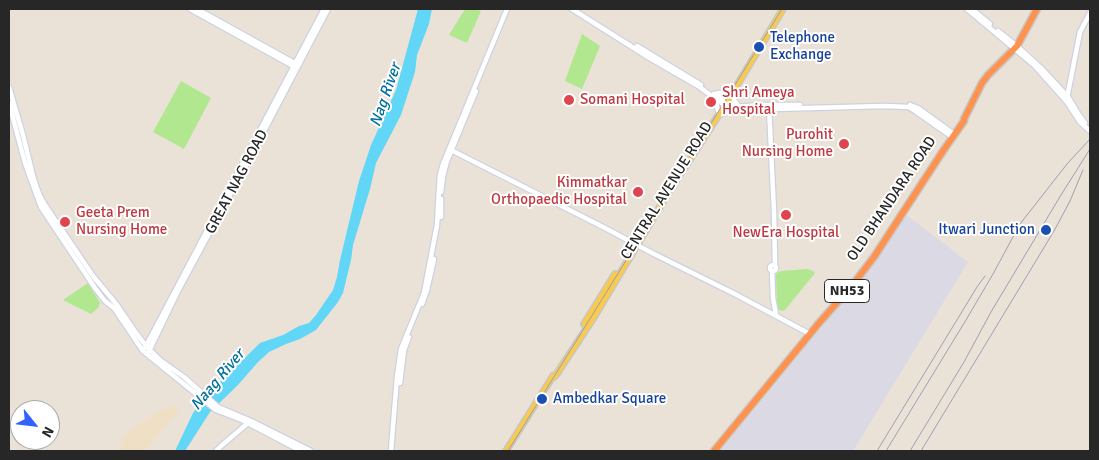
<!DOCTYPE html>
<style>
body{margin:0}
#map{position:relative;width:1099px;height:460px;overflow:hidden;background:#ebe2d7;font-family:Signika,sans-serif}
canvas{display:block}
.frame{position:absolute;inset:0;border:10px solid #272727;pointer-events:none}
.north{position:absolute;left:10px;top:400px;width:50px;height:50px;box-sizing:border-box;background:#fff;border:1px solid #a9a9a9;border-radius:50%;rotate:119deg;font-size:14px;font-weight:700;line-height:20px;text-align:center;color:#272727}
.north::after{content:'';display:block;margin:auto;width:18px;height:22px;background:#3161ff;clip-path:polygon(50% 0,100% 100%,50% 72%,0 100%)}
</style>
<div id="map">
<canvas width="1099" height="460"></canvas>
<div class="frame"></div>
<div class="north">N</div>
</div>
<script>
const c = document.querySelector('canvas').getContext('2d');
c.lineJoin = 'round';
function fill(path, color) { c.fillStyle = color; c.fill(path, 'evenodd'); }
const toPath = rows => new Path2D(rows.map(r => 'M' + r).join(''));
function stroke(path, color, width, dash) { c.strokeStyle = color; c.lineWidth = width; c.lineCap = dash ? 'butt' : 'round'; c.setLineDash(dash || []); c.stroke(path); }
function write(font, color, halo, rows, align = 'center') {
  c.font = font + ' Signika,sans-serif'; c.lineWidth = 4; c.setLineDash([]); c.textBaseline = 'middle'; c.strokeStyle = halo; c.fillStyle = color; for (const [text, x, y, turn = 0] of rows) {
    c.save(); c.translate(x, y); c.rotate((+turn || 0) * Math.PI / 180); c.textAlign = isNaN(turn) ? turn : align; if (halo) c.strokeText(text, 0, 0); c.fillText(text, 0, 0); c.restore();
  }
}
fill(toPath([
 [905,214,968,262,853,451,720,451,863,277]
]), '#dbd9e3');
fill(toPath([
 [173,405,179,411,145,451,118,451,124,436,135,426,162,410]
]), '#efdfc5');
fill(toPath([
 [465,9,476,9,481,11,467,43,449,35],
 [582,34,600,46,582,89,565,81],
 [181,81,211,98,184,149,153,132],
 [807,269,813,271,815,273,785,310,783,311,779,310,777,307,776,276,777,273,781,271],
 [88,283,100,303,98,308,91,314,63,300]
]), '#b1e78f');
fill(toPath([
 [418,9,432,9,429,24,417,55,415,72,401,115,376,163,370,189,353,245,351,260,343,293,338,302,316,330,300,339,286,344,269,352,258,362,237,386,210,412,185,451,175,451,193,413,208,394,260,343,283,335,299,326,309,323,316,315,333,290,337,277,340,260,359,181,371,145,396,90]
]), '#61d6f7');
const secondary = toPath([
 [190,9,295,67],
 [197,9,298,65],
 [572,9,648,57,698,86,723,104,734,110,884,106,909,107,915,111,952,137],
 [967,9,1034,65,1067,102,1080,122,1090,131],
 [972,9,990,24],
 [998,31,1017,46,1043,70,1068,97,1079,115,1085,123],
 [637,46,701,85],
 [9,87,23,135,34,180,39,194,45,205,93,276,117,305,134,330,146,346,160,360,184,377,218,407,251,421,311,451],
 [733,91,734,100,739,107],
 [714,94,731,91],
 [716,95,727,102,737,107,760,105,800,105],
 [715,98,718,111],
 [1067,98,1080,32,1090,13],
 [9,103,25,163,41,207,95,288,105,301,114,308,143,351,216,410,242,420,301,451],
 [910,105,918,108,954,134],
 [769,107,774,212,775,266],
 [718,115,734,110],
 [449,149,605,228,654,254,733,293,810,334],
 [441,192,443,176,447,161,476,91],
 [441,217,441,199],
 '770 268a3 3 0 1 1 6 0a3 3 0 1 1-6 0Z',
 [772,271,773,298,776,315],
 [422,304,427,290,434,259],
 [145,348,324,9],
 [149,351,178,291,252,154,328,9],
 [400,383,404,350,409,337],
 [216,451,221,446,248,423],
 [391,451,397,377,401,349,424,293,437,225,439,190,440,175,443,164,507,9]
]);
const primary = toPath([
 [584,324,615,274],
 [556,375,594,317,670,190,727,102,783,9],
 [506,451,553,376,554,377,556,375]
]);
const highway = toPath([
 [714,451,819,323,851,287,874,257,943,151,964,121,964,119,982,83,988,75,1017,46,1037,9]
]);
stroke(secondary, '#cdd2e2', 7);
stroke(primary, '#c7c7c7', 8);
stroke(highway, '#c7c7c7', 9);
stroke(secondary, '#fff', 4.5);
stroke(primary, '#faca4d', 5);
stroke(highway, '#ff924f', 6);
stroke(toPath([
 [508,451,782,9],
 [877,451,977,287,985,276],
 [886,451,966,320,993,274,1020,224,1067,164,1090,139],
 [910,451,964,362,991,312,1061,195,1090,149],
 [921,451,1054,231,1070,201,1083,170]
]), '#9a9fb4', 1);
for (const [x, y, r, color] of [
 [759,47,6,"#1a4fb4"],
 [569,100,6,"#e0444e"],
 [711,102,6,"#e0444e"],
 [844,144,6,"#e0444e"],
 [638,192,6,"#e0444e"],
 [786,215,6,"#e0444e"],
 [65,222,6,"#e0444e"],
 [1046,230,6,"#1a4fb4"],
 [542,399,6,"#1a4fb4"]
]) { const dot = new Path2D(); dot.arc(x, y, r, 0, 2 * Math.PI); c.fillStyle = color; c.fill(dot); stroke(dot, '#fff', 2); }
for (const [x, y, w] of [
 [847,291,45]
]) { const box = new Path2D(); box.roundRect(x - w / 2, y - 11.5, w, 23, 4); c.fillStyle = '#fff'; c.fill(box); stroke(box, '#272727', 1); }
write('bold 14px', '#272727', null, [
 ["NH53",847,291]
]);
write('15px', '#164399', '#fff', [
 ["Telephone",770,38],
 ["Exchange",770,55],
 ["Itwari Junction",1035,230,"right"],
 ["Ambedkar Square",553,399]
], 'left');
write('15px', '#be3a42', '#fff', [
 ["Shri Ameya",722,93],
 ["Hospital",722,110],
 ["Somani Hospital",580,100],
 ["Purohit",833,135,"right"],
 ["Nursing Home",833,152,"right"],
 ["Kimmatkar",627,183,"right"],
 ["Orthopaedic Hospital",627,200,"right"],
 ["Geeta Prem",76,213],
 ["Nursing Home",76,230],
 ["NewEra Hospital",786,233,"center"]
], 'left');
write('15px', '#272727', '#fff', [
 ["GREAT NAG ROAD",237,182,-62],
 ["CENTRAL AVENUE ROAD",667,191,-58],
 ["OLD BHANDARA ROAD",892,199,-56]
]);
write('italic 16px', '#04719f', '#fff', [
 ["Nag River",386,95,-71],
 ["Naag River",218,380,-50]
]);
</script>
